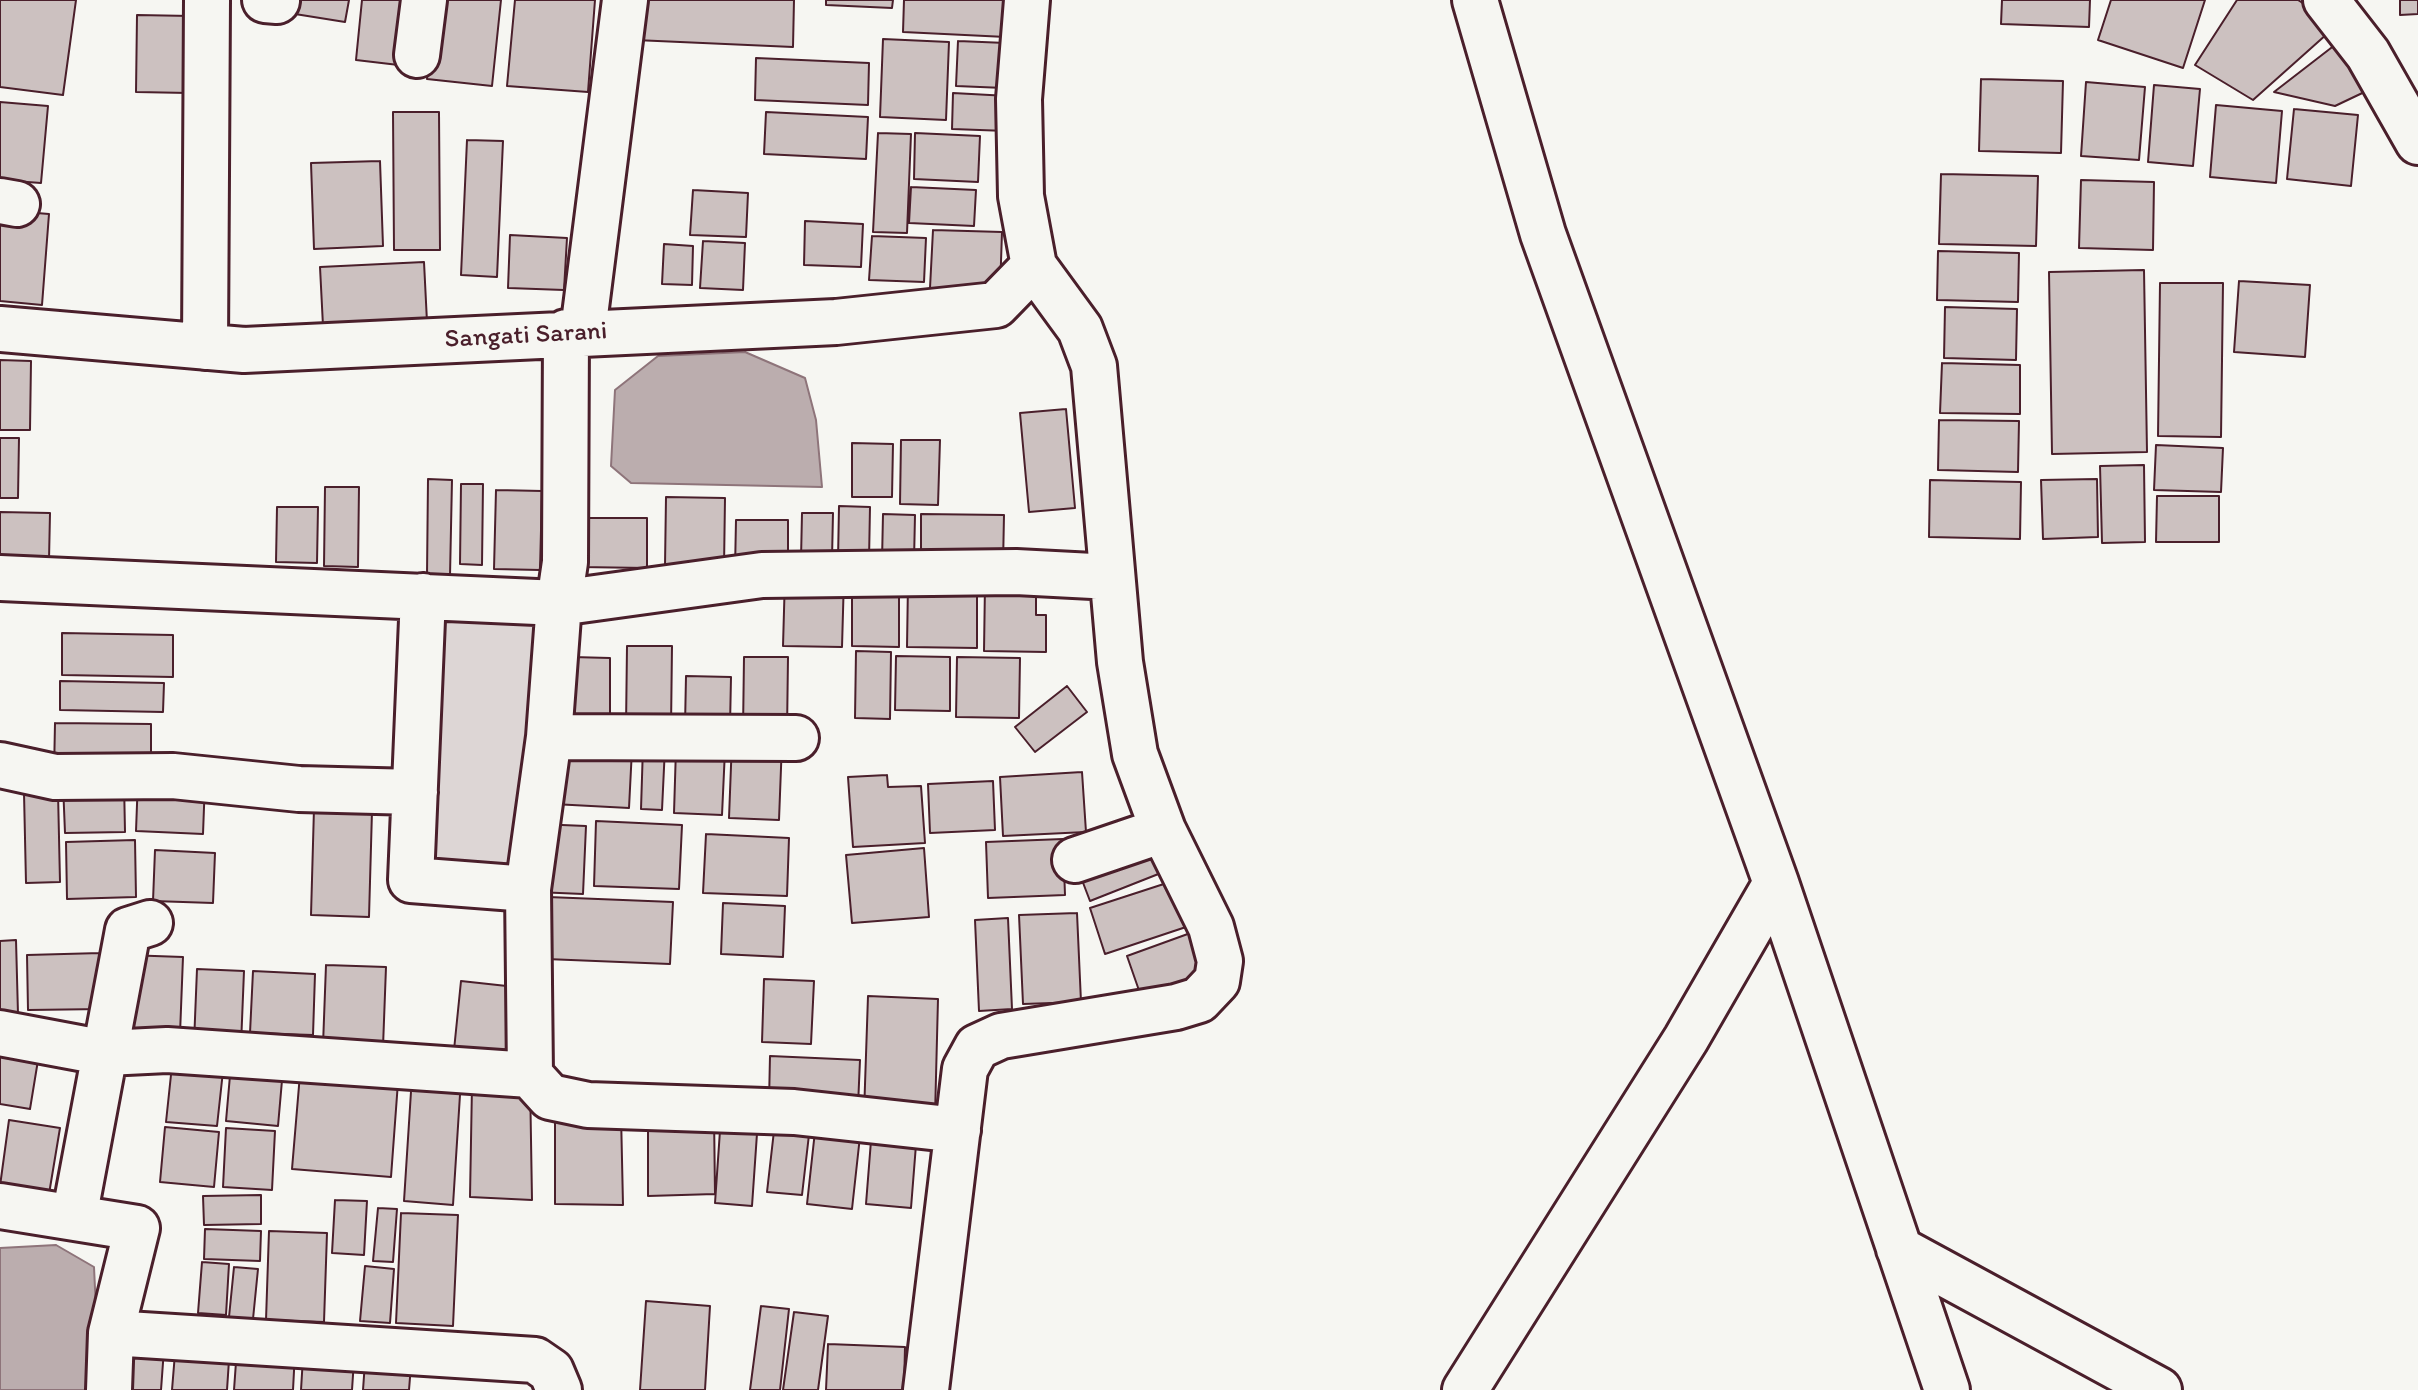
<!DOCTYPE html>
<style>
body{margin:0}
canvas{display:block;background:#f6f6f2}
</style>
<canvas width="2418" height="1390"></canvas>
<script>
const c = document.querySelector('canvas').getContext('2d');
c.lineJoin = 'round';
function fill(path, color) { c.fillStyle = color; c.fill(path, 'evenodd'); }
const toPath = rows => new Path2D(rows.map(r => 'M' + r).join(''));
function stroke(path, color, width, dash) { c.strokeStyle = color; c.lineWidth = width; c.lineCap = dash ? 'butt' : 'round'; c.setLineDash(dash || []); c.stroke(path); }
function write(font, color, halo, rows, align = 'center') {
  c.font = font + ' Itim,sans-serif'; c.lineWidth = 7; c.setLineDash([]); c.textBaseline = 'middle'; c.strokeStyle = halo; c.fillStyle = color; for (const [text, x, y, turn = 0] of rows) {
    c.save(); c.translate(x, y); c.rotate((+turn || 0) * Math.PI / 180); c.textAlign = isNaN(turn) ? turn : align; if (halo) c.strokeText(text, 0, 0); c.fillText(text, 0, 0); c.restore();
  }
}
fill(toPath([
 [436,608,546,610,527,885,421,869]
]), '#ddd6d5');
const water = toPath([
 [745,352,805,378,816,420,822,487,631,483,611,466,615,390,658,356,745,352],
 [56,1245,94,1267,98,1353,92,1390,0,1390,0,1248,56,1245]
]);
fill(water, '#bbadae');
stroke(water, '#8e747a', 2);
const building = toPath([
 [0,0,76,0,63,95,0,87,0,0],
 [297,0,349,0,345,22,295,14,297,0],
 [362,0,414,0,407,66,356,60,362,0],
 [436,0,501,0,492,86,427,79,436,0],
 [515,0,595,0,588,92,507,86,515,0],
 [636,0,794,0,793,47,635,40,636,0],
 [826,0,893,0,892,8,826,5,826,0],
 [904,0,1007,0,1006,37,903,32,904,0],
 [2002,0,2090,0,2089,27,2001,24,2002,0],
 [2111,0,2205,0,2183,68,2098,40,2111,0],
 [2237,0,2298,0,2337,25,2253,100,2195,65,2237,0],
 [2400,0,2418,0,2418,14,2400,15,2400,0],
 [137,15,191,16,189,93,136,92,137,15],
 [883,39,949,42,946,120,880,117,883,39],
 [958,41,1006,43,1004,88,956,86,958,41],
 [2340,41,2375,87,2335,106,2274,92,2340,41],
 [756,58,869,63,868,105,755,100,756,58],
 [1981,79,2063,81,2061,153,1979,151,1981,79],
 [2086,82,2145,87,2139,160,2081,156,2086,82],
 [2154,85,2200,89,2193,166,2148,162,2154,85],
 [953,93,1008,96,1007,131,952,129,953,93],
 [0,102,48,106,41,183,0,180,0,102],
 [2216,105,2282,111,2276,183,2210,177,2216,105],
 [2294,109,2358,115,2351,186,2287,179,2294,109],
 [393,112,439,112,440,250,394,250,393,112],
 [766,112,868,117,866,159,764,154,766,112],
 [878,133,911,134,907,233,873,232,878,133],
 [915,133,980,136,978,182,914,179,915,133],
 [467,140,503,141,497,277,461,275,467,140],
 [380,161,383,246,314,249,311,163,380,161],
 [1941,174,2038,176,2036,246,1939,244,1941,174],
 [2081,180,2154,182,2153,250,2079,248,2081,180],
 [911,187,976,190,974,226,909,223,911,187],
 [693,190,748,193,746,237,690,235,693,190],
 [0,210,49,214,42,305,0,301,0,210],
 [805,221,863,224,861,267,804,265,805,221],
 [933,230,1002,232,1000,291,930,288,933,230],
 [510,235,567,238,564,290,508,288,510,235],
 [872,236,926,238,924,282,869,280,872,236],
 [703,241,745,243,743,290,700,288,703,241],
 [664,244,693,246,692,285,662,284,664,244],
 [1938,251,2019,253,2018,302,1937,300,1938,251],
 [424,262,427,322,323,326,320,267,424,262],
 [2144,270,2147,452,2052,454,2049,272,2144,270],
 [2239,281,2310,285,2305,357,2234,352,2239,281],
 [2160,283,2223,283,2221,437,2158,436,2160,283],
 [1945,307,2017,309,2016,360,1944,358,1945,307],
 [0,360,31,361,30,430,0,430,0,360],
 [1942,363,2020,365,2020,414,1940,413,1942,363],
 [1066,409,1075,508,1029,512,1020,413,1066,409],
 [1939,420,2019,421,2018,472,1938,470,1939,420],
 [0,438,19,438,18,498,0,498,0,438],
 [901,440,940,440,938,505,900,504,901,440],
 [852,443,893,444,892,497,852,497,852,443],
 [2156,445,2223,448,2221,492,2154,490,2156,445],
 [2144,465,2145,542,2102,543,2100,466,2144,465],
 [428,479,452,480,450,576,427,575,428,479],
 [2097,479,2098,537,2043,539,2041,480,2097,479],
 [1930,480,2021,482,2020,539,1929,537,1930,480],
 [461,484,483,484,482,565,460,564,461,484],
 [325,487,359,487,358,567,324,566,325,487],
 [496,490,542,491,540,570,494,569,496,490],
 [2157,496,2219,496,2219,542,2156,542,2157,496],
 [666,497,725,498,724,567,665,566,666,497],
 [839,506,870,507,869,560,838,560,839,506],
 [277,507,318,507,317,563,276,562,277,507],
 [0,512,50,513,49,560,0,560,0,512],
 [802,513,833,513,832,559,801,559,802,513],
 [883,514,915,515,914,561,882,561,883,514],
 [921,514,1004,515,1003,565,921,563,921,514],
 [580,518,647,518,647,568,579,567,580,518],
 [736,520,788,520,788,571,735,570,736,520],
 [785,576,844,577,842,647,783,646,785,576],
 [908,583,977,584,977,648,907,647,908,583],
 [985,584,1036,584,1036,615,1046,615,1046,652,984,651,985,584],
 [852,585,899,586,899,647,852,646,852,585],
 [62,633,173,635,173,677,62,675,62,633],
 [627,646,672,646,671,728,626,727,627,646],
 [856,651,891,652,890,719,855,718,856,651],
 [896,656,950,657,950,711,895,710,896,656],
 [572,657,610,658,610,730,571,730,572,657],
 [744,657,788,657,787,732,743,731,744,657],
 [957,657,1020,658,1019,718,956,717,957,657],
 [686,676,731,677,730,726,685,726,686,676],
 [60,681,164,683,163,712,60,710,60,681],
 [1067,686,1087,712,1035,752,1015,727,1067,686],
 [55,723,151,724,151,774,54,773,55,723],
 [732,740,782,742,779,820,729,818,732,740],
 [555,746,632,749,629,808,553,804,555,746],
 [643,746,665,747,662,810,641,809,643,746],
 [676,748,725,750,722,815,674,813,676,748],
 [1082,772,1086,832,1003,836,1000,777,1082,772],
 [887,775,888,787,921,786,925,843,853,847,848,777,887,775],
 [138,778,205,781,203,834,136,831,138,778],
 [993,781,995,830,930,833,928,784,993,781],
 [124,782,125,832,65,833,63,784,124,782],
 [58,792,60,882,26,883,24,793,58,792],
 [314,808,372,811,369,917,311,915,314,808],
 [596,821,682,825,679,889,594,886,596,821],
 [538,824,586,826,583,894,536,892,538,824],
 [706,834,789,838,787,896,703,893,706,834],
 [1153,836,1166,871,1090,901,1077,867,1153,836],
 [1063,839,1065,895,988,898,986,842,1063,839],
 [135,840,136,897,67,899,66,842,135,840],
 [924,848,929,917,852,923,846,855,924,848],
 [155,850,215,853,213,903,153,901,155,850],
 [1173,881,1189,926,1105,954,1090,908,1173,881],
 [548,897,673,902,670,964,546,959,548,897],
 [723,903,785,906,783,957,721,954,723,903],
 [1077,913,1081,1002,1023,1004,1019,915,1077,913],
 [1008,918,1012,1009,979,1011,975,920,1008,918],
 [1196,931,1211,974,1142,999,1127,956,1196,931],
 [16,940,18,1014,0,1014,0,941,16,940],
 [101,953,103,1009,28,1010,27,955,101,953],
 [126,955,183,957,180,1034,124,1032,126,955],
 [326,965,386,967,383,1047,323,1045,326,965],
 [197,969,244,971,241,1045,194,1043,197,969],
 [253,971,315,974,313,1035,250,1033,253,971],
 [764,979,814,981,811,1044,762,1042,764,979],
 [461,981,525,988,518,1056,454,1050,461,981],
 [868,996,938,999,935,1116,864,1114,868,996],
 [0,1041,40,1048,30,1109,0,1104,0,1041],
 [173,1056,224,1062,217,1126,166,1122,173,1056],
 [770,1056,860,1060,858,1106,769,1102,770,1056],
 [231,1064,283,1069,278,1126,226,1121,231,1064],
 [300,1074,398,1082,391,1177,292,1169,300,1074],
 [412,1076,461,1079,453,1205,404,1201,412,1076],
 [530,1079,532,1200,470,1197,472,1085,530,1079],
 [621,1114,623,1205,555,1204,555,1117,621,1114],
 [714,1114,715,1194,648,1196,648,1116,714,1114],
 [721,1116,758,1119,752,1206,715,1203,721,1116],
 [9,1120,60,1128,49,1194,0,1186,9,1120],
 [775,1122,810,1126,802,1195,767,1192,775,1122],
 [816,1122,861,1127,852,1209,807,1204,816,1122],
 [165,1127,219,1132,214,1187,160,1182,165,1127],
 [226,1128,275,1131,272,1190,223,1187,226,1128],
 [872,1128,917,1132,911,1208,866,1204,872,1128],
 [261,1195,261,1224,204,1225,203,1196,261,1195],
 [335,1200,367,1201,364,1255,332,1253,335,1200],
 [378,1208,397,1209,393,1262,373,1261,378,1208],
 [401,1213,458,1215,453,1326,396,1323,401,1213],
 [205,1229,261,1231,260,1261,204,1259,205,1229],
 [269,1231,327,1233,324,1322,266,1320,269,1231],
 [202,1262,229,1264,226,1315,198,1313,202,1262],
 [365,1266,394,1269,390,1323,360,1321,365,1266],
 [234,1267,258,1269,253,1319,229,1317,234,1267],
 [646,1301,710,1306,705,1390,640,1390,646,1301],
 [761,1306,789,1309,780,1390,750,1390,761,1306],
 [794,1312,828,1316,818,1390,783,1390,794,1312],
 [176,1341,230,1345,227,1390,172,1390,176,1341],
 [828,1344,905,1347,904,1390,826,1390,828,1344],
 [115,1345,164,1349,161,1390,112,1390,115,1345],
 [237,1348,295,1352,293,1390,234,1390,237,1348],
 [303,1357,354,1360,352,1390,301,1390,303,1357],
 [365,1362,411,1365,409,1390,363,1390,365,1362]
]);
fill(building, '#ccc1c0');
stroke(building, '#4a1f2b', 2);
const minor = toPath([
 [265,0,277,1],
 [1475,0,1543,234,1776,883,1947,1390],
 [2326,0,2368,54,2418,142],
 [417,55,424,0],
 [0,201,17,204],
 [0,329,244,350,836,322,996,305,1034,266],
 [583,331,625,0],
 [205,347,207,0],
 [0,578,559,603,762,575,1016,572,1112,577],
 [423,596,411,880,528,889,549,737,559,603,565,562,566,332],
 [549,737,796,738],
 [0,765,55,777,173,776,299,789,415,792],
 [1075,860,1163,830],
 [528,889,530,1075],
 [0,1033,106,1053,167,1050,530,1075,550,1097,588,1105,794,1112,958,1130],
 [0,1206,137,1228,111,1333,109,1390],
 [74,1218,128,930,150,923],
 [1899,1249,2159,1390],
 [111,1333,535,1360,551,1371,559,1390],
 [926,1390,965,1069,977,1047,1001,1036,1176,1007,1199,1000,1217,981,1220,961,1211,927,1163,830,1135,754,1120,662,1094,366,1080,329,1034,266,1021,196,1019,99,1027,0],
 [1465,1390,1686,1039,1776,883]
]);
stroke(minor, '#4a1f2b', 50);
stroke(minor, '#f6f6f2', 44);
write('26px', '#4a1f2b', '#f6f6f2', [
 ["Sangati Sarani",526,336,-3]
]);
</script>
